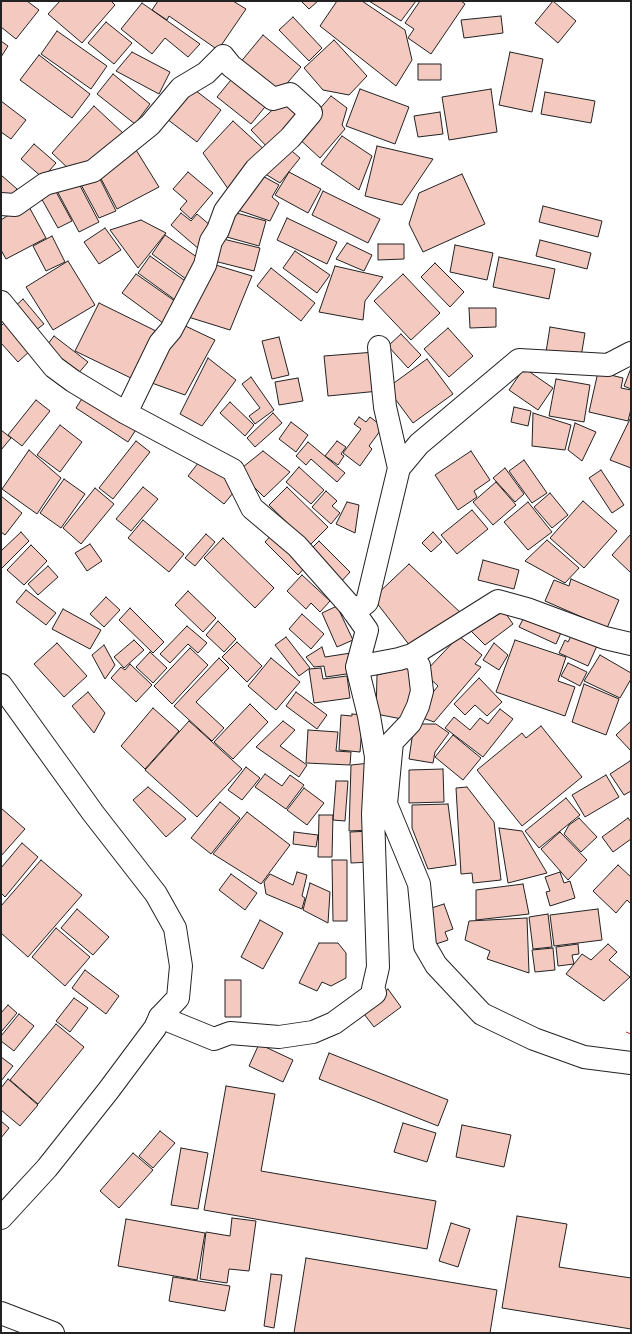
<!DOCTYPE html>
<style>
body{margin:0}
#map{position:relative;width:632px;height:1334px;overflow:hidden;background:#fff;font-family:"Titillium Web",sans-serif}
canvas{display:block}
.frame{position:absolute;inset:0;border:2px solid #222;pointer-events:none}
</style>
<div id="map">
<canvas width="632" height="1334"></canvas>
<div class="frame"></div>
</div>
<script>
const c = document.querySelector('canvas').getContext('2d');
c.lineJoin = 'round';
function fill(path, color) { c.fillStyle = color; c.fill(path, 'evenodd'); }
const toPath = rows => new Path2D(rows.map(r => 'M' + r).join(''));
function stroke(path, color, width, dash) { c.strokeStyle = color; c.lineWidth = width; c.lineCap = dash ? 'butt' : 'round'; c.setLineDash(dash || []); c.stroke(path); }
const building = toPath([
 [1,1,27,1,39,10,16,39,1,27,1,1],
 [60,1,111,1,115,5,82,43,48,14,60,1],
 [158,1,233,1,246,9,218,50,169,16,167,20,152,10,158,1],
 [301,1,318,1,309,9,301,1],
 [337,1,362,1,405,30,412,60,396,86,320,26,337,1],
 [369,1,416,1,401,21,369,1],
 [420,1,461,1,465,4,431,54,408,38,414,29,405,23,420,1],
 [553,1,576,21,558,43,535,23,553,1],
 [142,3,200,44,188,57,165,38,152,54,121,29,142,3],
 [501,16,503,33,464,38,461,20,501,16],
 [293,17,322,48,309,61,279,30,293,17],
 [106,22,132,43,114,64,88,43,106,22],
 [57,31,107,66,91,89,41,54,57,31],
 [263,35,301,67,277,95,239,64,263,35],
 [334,40,367,76,349,95,323,90,304,68,334,40],
 [1,41,8,46,1,57,1,41],
 [132,52,170,72,159,94,116,71,132,52],
 [510,52,543,59,532,112,499,105,510,52],
 [39,55,90,94,72,118,20,80,39,55],
 [418,64,441,64,441,80,418,80,418,64],
 [113,74,150,104,135,124,97,94,113,74],
 [235,75,269,102,251,124,217,97,235,75],
 [191,87,221,110,197,142,167,119,191,87],
 [360,89,409,107,395,144,346,126,360,89],
 [491,89,497,132,449,140,442,97,491,89],
 [545,92,595,101,591,123,541,114,545,92],
 [331,96,347,108,342,125,345,129,320,158,296,136,331,96],
 [284,99,304,120,271,151,251,130,284,99],
 [1,101,26,120,11,139,1,132,1,101],
 [94,106,124,134,91,168,71,171,52,153,94,106],
 [440,112,443,134,418,137,414,116,440,112],
 [233,121,268,153,231,193,203,153,233,121],
 [342,136,372,156,359,190,321,164,342,136],
 [34,144,56,163,43,178,21,159,34,144],
 [133,145,159,187,117,209,99,175,133,145],
 [286,146,300,158,280,183,262,172,286,146],
 [377,146,433,159,402,205,365,196,377,146],
 [188,172,213,193,191,219,180,209,187,201,173,189,188,172],
 [289,172,321,189,308,213,275,195,289,172],
 [259,174,279,185,272,197,279,203,270,221,232,208,259,174],
 [462,174,485,224,423,252,409,224,419,193,462,174],
 [1,175,17,189,6,203,1,199,1,175],
 [98,175,116,211,99,218,79,181,98,175],
 [76,178,99,222,79,232,56,189,76,178],
 [54,188,72,221,58,228,40,196,54,188],
 [323,191,380,219,368,243,312,215,323,191],
 [27,203,46,238,6,259,1,250,1,220,27,203],
 [543,206,602,221,598,237,539,222,543,206],
 [229,211,266,221,259,246,216,234,229,211],
 [181,213,191,221,197,214,217,231,200,250,171,225,181,213],
 [287,218,337,242,327,264,277,240,287,218],
 [141,220,166,233,138,268,110,230,141,220],
 [105,228,121,250,99,264,84,242,105,228],
 [165,235,204,262,190,282,152,254,165,235],
 [52,236,65,262,46,271,33,246,52,236],
 [215,237,260,248,254,271,210,260,215,237],
 [540,240,591,253,587,269,536,256,540,240],
 [347,243,372,255,364,271,336,259,347,243],
 [378,244,404,244,404,259,378,260,378,244],
 [455,245,493,253,487,280,450,272,455,245],
 [295,251,330,275,317,293,283,268,295,251],
 [150,256,191,285,178,302,138,273,150,256],
 [499,257,555,269,549,299,493,287,499,257],
 [68,261,95,305,53,330,26,287,68,261],
 [209,263,252,276,230,330,185,316,209,263],
 [435,263,464,292,450,307,421,277,435,263],
 [335,266,383,277,365,301,363,320,319,312,335,266],
 [271,268,315,303,301,321,257,286,271,268],
 [136,274,182,306,167,326,122,293,136,274],
 [403,274,440,313,411,340,374,301,403,274],
 [23,299,44,324,32,333,12,309,23,299],
 [99,303,158,332,135,380,75,351,99,303],
 [469,308,496,308,496,327,470,328,469,308],
 [6,321,32,349,18,362,1,343,1,326,6,321],
 [179,323,215,340,185,395,149,382,179,323],
 [550,327,585,333,581,357,546,352,550,327],
 [448,328,473,356,449,377,424,349,448,328],
 [401,334,421,355,408,368,388,346,401,334],
 [54,336,88,362,77,375,44,349,54,336],
 [279,337,289,375,272,379,262,341,279,337],
 [375,352,379,391,328,396,324,356,375,352],
 [208,358,236,380,202,426,180,414,208,358],
 [427,359,453,394,413,423,387,388,427,359],
 [524,368,553,388,538,410,509,390,524,368],
 [631,368,631,389,624,386,631,368],
 [598,372,623,378,621,388,631,390,631,409,628,421,589,412,598,372],
 [251,377,274,410,255,424,249,416,260,408,242,384,251,377],
 [298,378,303,401,279,405,275,382,298,378],
 [556,379,590,385,584,422,549,416,556,379],
 [85,394,137,428,128,442,76,408,85,394],
 [36,400,50,411,22,446,8,435,36,400],
 [230,402,254,425,245,436,220,413,230,402],
 [514,407,531,411,528,426,511,422,514,407],
 [273,413,282,423,255,447,247,438,273,413],
 [533,413,571,425,565,450,532,446,533,413],
 [359,417,366,422,370,417,383,427,369,446,372,449,360,466,343,453,361,429,354,424,359,417],
 [631,417,631,468,610,460,631,417],
 [291,422,308,435,296,452,279,439,291,422],
 [575,423,596,432,582,461,568,450,575,423],
 [60,425,82,442,60,472,37,455,60,425],
 [1,430,11,438,1,450,1,430],
 [136,441,150,452,113,499,99,488,136,441],
 [337,441,346,447,341,454,344,456,338,465,325,456,337,441],
 [308,442,345,473,337,482,311,459,306,465,296,456,308,442],
 [29,450,61,478,37,514,2,489,29,450],
 [263,451,290,472,264,497,238,471,263,451],
 [471,451,490,480,474,491,477,497,458,510,435,475,471,451],
 [202,458,238,487,224,504,188,476,202,458],
 [524,460,547,493,532,503,509,471,524,460],
 [299,467,324,490,311,504,286,482,299,467],
 [505,468,524,494,515,502,493,478,505,468],
 [601,470,624,505,612,513,589,478,601,470],
 [64,479,85,494,61,528,40,513,64,479],
 [496,482,516,505,493,525,473,502,496,482],
 [143,487,158,499,131,531,116,519,143,487],
 [287,487,328,527,310,545,269,505,287,487],
 [95,488,114,504,81,544,63,528,95,488],
 [326,491,337,501,332,506,340,513,331,524,312,507,326,491],
 [550,493,568,515,552,528,534,507,550,493],
 [1,496,22,513,5,535,1,532,1,496],
 [583,501,617,531,584,568,550,538,583,501],
 [347,502,359,505,355,533,336,524,347,502],
 [528,502,552,532,528,550,504,522,528,502],
 [472,510,488,529,457,554,441,535,472,510],
 [143,520,184,554,169,572,128,538,143,520],
 [275,531,308,564,298,575,265,542,275,531],
 [21,532,29,541,1,569,1,551,21,532],
 [433,532,442,542,431,552,422,543,433,532],
 [206,534,215,542,195,566,185,558,206,534],
 [631,534,631,573,612,555,631,534],
 [223,538,274,588,255,608,204,558,223,538],
 [547,540,579,568,565,583,525,561,547,540],
 [319,541,350,572,339,584,308,552,319,541],
 [90,544,102,561,87,571,75,553,90,544],
 [31,545,47,561,24,585,7,570,31,545],
 [483,560,519,570,514,589,478,580,483,560],
 [409,564,463,615,410,646,373,598,409,564],
 [48,566,58,577,38,595,28,584,48,566],
 [302,575,330,601,320,612,311,603,306,609,287,591,302,575],
 [571,579,619,600,607,628,545,601,554,580,569,586,571,579],
 [26,590,56,613,46,625,16,602,26,590],
 [188,591,216,618,203,632,175,605,188,591],
 [106,597,120,610,104,627,90,614,106,597],
 [337,606,353,640,337,647,322,613,337,606],
 [130,608,164,642,153,653,119,620,130,608],
 [63,609,101,630,90,649,52,629,63,609],
 [504,611,513,624,485,645,471,631,504,611],
 [527,611,563,628,556,644,519,627,527,611],
 [302,614,324,634,311,649,289,629,302,614],
 [218,621,236,639,224,652,206,635,218,621],
 [187,626,207,643,198,653,188,644,170,663,160,654,187,626],
 [575,628,600,639,588,666,559,653,565,640,568,642,575,628],
 [459,636,482,655,475,664,481,667,434,722,420,717,422,706,438,686,424,673,459,636],
 [286,637,310,668,299,676,275,645,286,637],
 [134,640,144,650,124,668,114,657,134,640],
 [515,640,566,657,558,681,575,687,565,716,496,692,515,640],
 [237,642,262,666,247,682,222,657,237,642],
 [57,643,87,676,64,697,34,664,57,643],
 [494,643,508,655,499,670,483,660,494,643],
 [104,645,115,665,105,679,92,655,104,645],
 [322,647,325,657,351,653,353,673,326,677,324,666,314,667,306,657,322,647],
 [190,648,208,665,172,704,154,686,190,648],
 [150,652,167,668,153,683,136,667,150,652],
 [600,655,631,673,631,679,620,698,584,681,600,655],
 [219,658,229,668,196,702,224,728,212,741,174,706,219,658],
 [271,658,300,682,276,710,248,686,271,658],
 [568,663,587,672,580,686,561,676,568,663],
 [130,664,152,685,136,702,111,678,121,667,125,670,130,664],
 [415,666,407,720,376,714,377,675,415,666],
 [321,668,323,679,347,676,350,698,314,703,309,669,321,668],
 [479,678,502,702,487,716,475,705,465,715,454,704,479,678],
 [584,684,619,699,606,735,572,722,584,684],
 [88,692,105,713,94,733,72,706,88,692],
 [296,692,327,715,317,729,286,706,296,692],
 [250,704,268,722,233,759,214,742,250,704],
 [153,708,179,731,145,769,121,746,153,708],
 [500,709,513,719,483,757,445,728,454,717,470,730,480,718,488,724,500,709],
 [352,714,363,715,360,752,339,750,341,715,352,716,352,714],
 [189,721,242,769,197,817,145,770,189,721],
 [283,721,295,730,280,746,307,765,299,777,256,747,283,721],
 [631,721,631,751,616,735,631,721],
 [414,724,436,724,449,733,435,752,433,763,409,759,414,724],
 [541,726,582,777,522,826,477,770,522,733,526,738,541,726],
 [308,730,338,732,336,751,351,752,350,765,306,763,308,730],
 [453,735,481,758,463,780,435,757,453,735],
 [630,761,631,763,631,791,624,795,610,774,630,761],
 [370,763,370,830,349,831,351,765,370,763],
 [246,767,260,778,242,800,228,790,246,767],
 [443,769,444,802,409,803,409,770,443,769],
 [265,774,282,786,290,775,304,785,286,809,255,787,265,774],
 [606,775,619,797,585,817,572,795,606,775],
 [336,781,348,781,345,821,333,820,336,781],
 [148,787,186,819,166,837,133,800,148,787],
 [467,787,494,822,501,880,473,883,472,873,461,874,456,788,467,787],
 [304,788,324,803,307,825,287,810,304,788],
 [566,798,580,815,539,848,525,831,566,798],
 [220,802,240,818,211,854,191,838,220,802],
 [448,804,456,865,428,869,412,828,412,805,448,804],
 [1,808,25,829,1,856,1,808],
 [247,812,290,845,261,884,213,854,247,812],
 [319,815,333,815,332,857,318,857,319,815],
 [579,818,597,837,581,852,564,834,569,825,579,818],
 [628,818,631,822,631,839,613,852,602,837,628,818],
 [499,828,522,831,547,873,508,883,499,828],
 [371,831,372,862,351,863,350,832,371,831],
 [294,832,318,835,316,847,293,844,294,832],
 [560,832,587,860,568,880,541,849,560,832],
 [22,843,38,857,5,897,1,893,1,868,22,843],
 [41,860,82,895,28,957,1,933,1,906,41,860],
 [332,860,347,860,347,921,333,921,332,860],
 [618,865,631,877,631,904,627,900,616,913,593,891,618,865],
 [297,872,307,875,302,896,305,898,302,909,266,894,264,882,270,874,293,885,297,872],
 [560,872,564,883,570,881,575,898,550,906,546,892,550,891,545,877,560,872],
 [231,874,257,893,245,910,219,890,231,874],
 [310,883,330,892,328,923,303,910,310,883],
 [523,884,529,914,476,920,476,890,523,884],
 [444,904,453,929,445,932,448,940,433,945,422,911,444,904],
 [77,909,109,937,93,955,61,928,77,909],
 [598,909,602,940,554,946,550,915,598,909],
 [548,914,552,947,533,949,529,917,548,914],
 [527,918,529,973,487,959,490,951,465,940,469,921,527,918],
 [260,920,283,933,263,969,241,957,260,920],
 [56,928,90,957,65,986,32,957,56,928],
 [319,943,338,943,346,953,346,978,331,986,322,982,317,991,299,983,319,943],
 [578,944,579,954,572,955,574,964,558,966,556,947,578,944],
 [608,944,617,952,609,960,630,977,604,1001,566,974,582,954,591,960,608,944],
 [553,948,555,970,535,972,532,950,553,948],
 [85,970,119,996,106,1014,72,988,85,970],
 [225,980,241,980,241,1017,225,1017,225,980],
 [388,989,401,1007,374,1027,361,1010,388,989],
 [74,998,88,1008,70,1032,56,1021,74,998],
 [8,1005,17,1013,2,1031,1,1030,1,1013,8,1005],
 [19,1014,34,1026,14,1051,1,1041,1,1036,19,1014],
 [56,1024,84,1047,38,1104,10,1080,56,1024],
 [259,1044,293,1060,283,1082,249,1066,259,1044],
 [329,1053,448,1100,438,1126,319,1079,329,1053],
 [1,1057,13,1066,1,1081,1,1057],
 [8,1079,38,1105,20,1126,1,1110,1,1088,8,1079],
 [226,1086,275,1094,261,1171,436,1201,427,1249,204,1210,226,1086],
 [1,1121,9,1128,1,1138,1,1121],
 [403,1123,436,1133,427,1162,394,1152,403,1123],
 [462,1125,511,1135,504,1167,456,1157,462,1125],
 [160,1131,175,1143,153,1168,139,1156,160,1131],
 [181,1148,208,1153,198,1209,171,1205,181,1148],
 [133,1153,153,1170,119,1208,100,1191,133,1153],
 [517,1216,567,1224,559,1267,631,1278,631,1329,502,1308,517,1216],
 [232,1218,256,1221,249,1271,229,1269,227,1283,200,1279,206,1232,230,1236,232,1218],
 [126,1219,205,1233,197,1280,118,1266,126,1219],
 [451,1223,470,1229,458,1267,439,1261,451,1223],
 [306,1258,497,1290,490,1333,294,1333,306,1258],
 [271,1274,282,1275,274,1328,264,1326,271,1274],
 [173,1277,230,1286,225,1311,169,1301,173,1277]
]);
fill(building, '#f3c9c0');
stroke(building, '#222', 1);
const minor = toPath([
 [1,204,15,205,45,184,93,171,150,125,181,88,206,73,223,56,231,66,273,99,290,94,311,113,290,138,256,169,225,211,218,230,211,241,205,265,171,330,160,343,126,413],
 [1,302,54,367,73,381,126,413,233,470,252,508,297,546,350,606,367,630,357,667,369,716,376,757,373,814,378,967,373,989,375,993,334,1023,313,1032,279,1037,230,1033,214,1039,160,1017],
 [379,347,385,407,399,468],
 [354,612,367,602,399,468,419,444,519,360,608,365,631,353],
 [412,655,498,601,527,609,605,638,631,644],
 [357,667,399,659,412,655,419,666,422,691,418,706,410,723,392,742,386,804,419,884,425,946,436,965,482,1014,534,1039,584,1057,631,1063]
]);
const major = toPath([
 [1,685,93,813,156,894,175,928,181,966,178,998,160,1017,155,1028,108,1091,47,1168,1,1218],
 [1,1313,53,1333]
]);
stroke(minor, '#222', 24);
stroke(major, '#222', 24);
stroke(minor, '#fff', 22);
stroke(major, '#fff', 22);
stroke(toPath([
 [626,1032,631,1034]
]), '#c62828', 1, [14, 3, 2, 3]);
</script>
